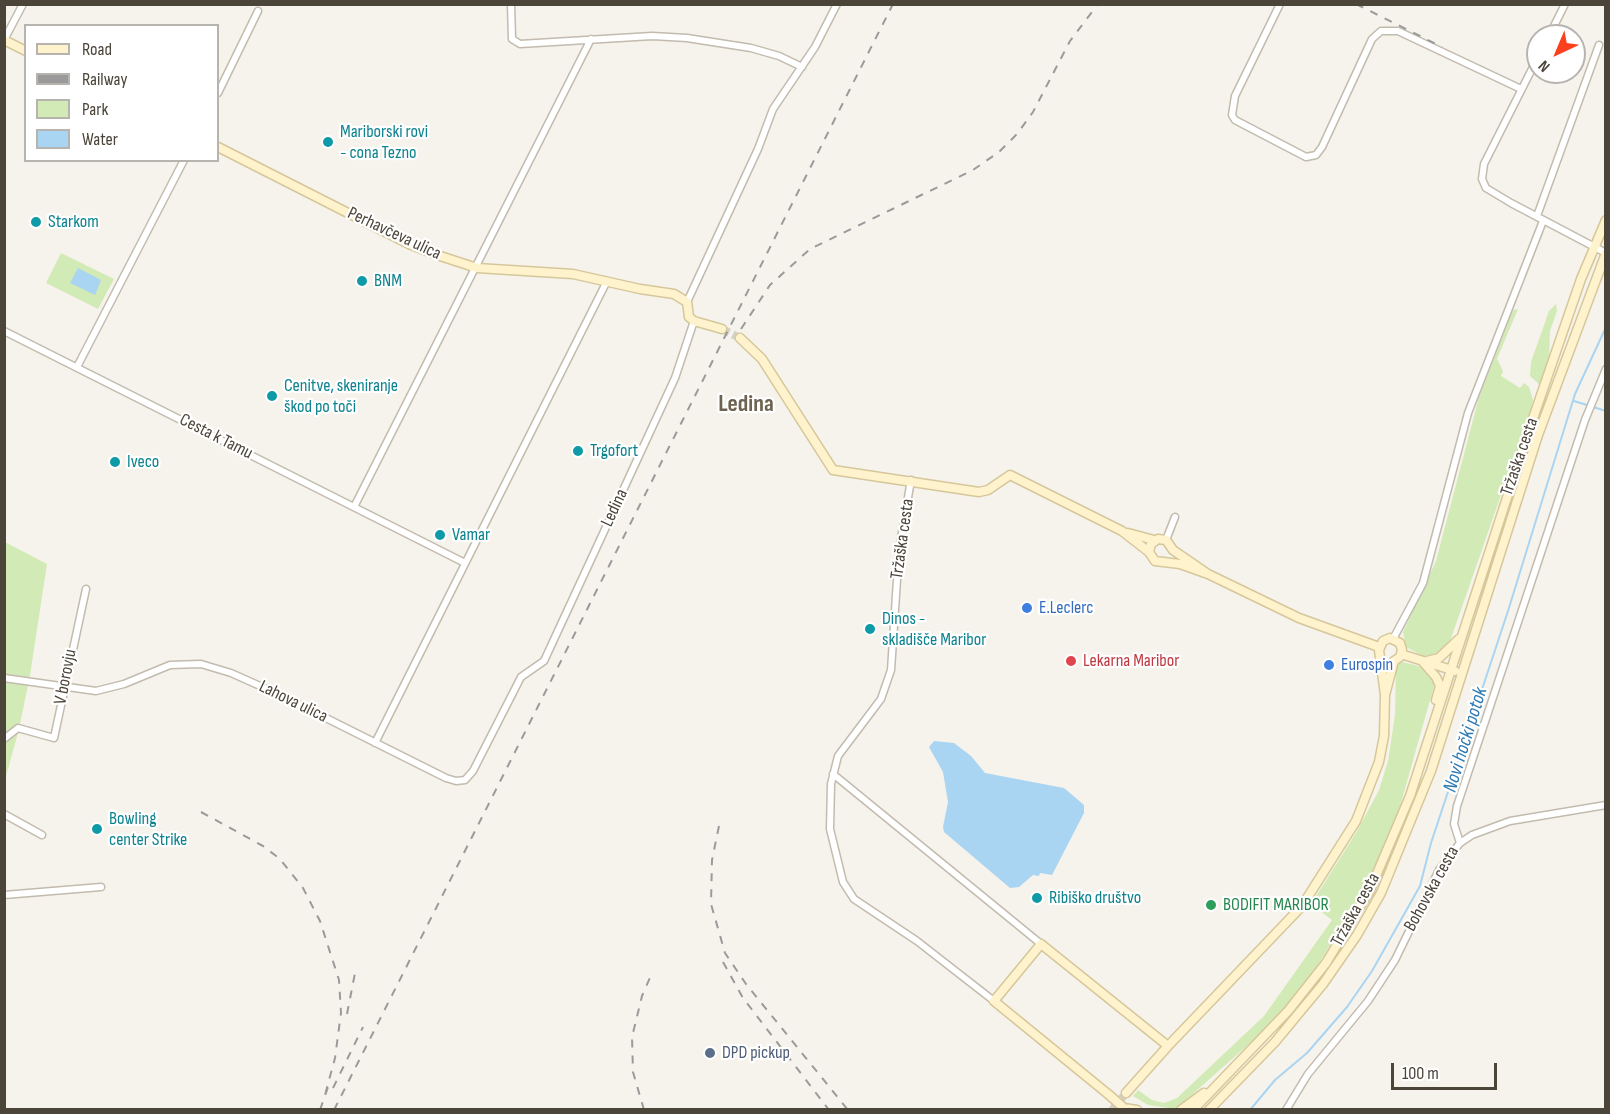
<!DOCTYPE html>
<meta charset="utf-8">
<style>
body{margin:0}
#map{position:relative;width:1610px;height:1114px;overflow:hidden;background:#f6f3ec;font-family:"Sofia Sans Condensed",sans-serif}
canvas{display:block}
.frame{position:absolute;inset:0;border:6px solid #4b4439;pointer-events:none}
.legend{position:absolute;left:24px;top:24px;width:195px;height:138px;box-sizing:border-box;background:#fff;border:2px solid #b7b4b0;margin:0;padding:8px 10px;list-style:none;font-size:18px;color:#4b4439}
.legend li{display:flex;align-items:center;gap:12px;height:30px}
.legend b{width:30px;border:2px solid #b7b4b0}
.north{position:absolute;left:1526px;top:24px;width:60px;height:60px;box-sizing:border-box;background:#fff;border:2px solid #b7b4b0;border-radius:50%;rotate:224deg;font-size:16px;font-weight:700;line-height:24px;text-align:center;color:#4b4439}
.north::after{content:'';display:block;margin:auto;width:21px;height:27px;background:#fc3f1d;clip-path:polygon(50% 0,100% 100%,50% 72%,0 100%)}
.scale{position:absolute;left:1391px;top:1063px;width:106px;height:27px;box-sizing:border-box;border:3px solid #4b4439;border-top:0;padding-left:8px;font-size:18px;line-height:21px;white-space:nowrap;color:#4b4439;-webkit-text-stroke:4px #fff;paint-order:stroke}
</style>
<div id="map">
<canvas width="1610" height="1114"></canvas>
<div class="frame"></div>
<ul class="legend">
<li><b style="height:8px;background:#fff3cd"></b>Road</li>
<li><b style="height:8px;background:#9a9a9a"></b>Railway</li>
<li><b style="height:16px;background:#d2eab5"></b>Park</li>
<li><b style="height:16px;background:#a9d4f2"></b>Water</li>
</ul>
<div class="north">N</div>
<div class="scale">100 m</div>
</div>
<script>
const c = document.querySelector('canvas').getContext('2d');
c.lineJoin = 'round';
function fill(path, color) { c.fillStyle = color; c.fill(path, 'evenodd'); }
const toPath = rows => new Path2D(rows.map(r => 'M' + r).join(''));
function stroke(path, color, width, dash) { c.strokeStyle = color; c.lineWidth = width; c.lineCap = dash ? 'butt' : 'round'; c.setLineDash(dash || []); c.stroke(path); }
function write(font, color, halo, rows, align = 'center') {
  c.font = font + ' "Sofia Sans Condensed",sans-serif'; c.lineWidth = 4.5; c.setLineDash([]); c.textBaseline = 'middle'; c.strokeStyle = halo; c.fillStyle = color; for (const [text, x, y, turn = 0] of rows) {
    c.save(); c.translate(x, y); c.rotate((+turn || 0) * Math.PI / 180); c.textAlign = isNaN(turn) ? turn : align; if (halo) c.strokeText(text, 0, 0); c.fillText(text, 0, 0); c.restore();
  }
}
fill(toPath([
 [61,253,114,279,98,309,46,283],
 [1556,304,1557,311,1550,331,1549,360,1540,385,1530,376,1531,362,1549,311],
 [1518,309,1497,359,1503,371,1501,376,1520,388,1524,383,1529,387,1533,400,1531,409,1448,647,1440,655,1423,656,1406,647,1403,632,1436,561,1479,397,1513,310],
 [5,542,47,564,30,675,19,729,5,780],
 [1402,662,1423,667,1432,677,1434,686,1397,817,1360,898,1312,974,1268,1027,1176,1109,1148,1105,1133,1096,1138,1090,1152,1100,1164,1103,1177,1098,1264,1016,1332,920,1311,904,1356,833,1379,790,1388,761,1395,715,1396,666]
]), '#d2eab5');
fill(toPath([
 [78,268,101,280,95,295,70,283],
 [934,741,954,743,971,756,985,773,1064,788,1084,805,1084,813,1052,875,1040,873,1039,876,1033,875,1019,887,1010,888,944,832,943,827,948,802,943,772,929,747]
]), '#a9d4f2');
stroke(toPath([
 [1574,401,1606,411],
 [1250,1110,1275,1080,1307,1053,1347,1007,1372,971,1420,886,1431,843,1508,611,1575,394,1606,327]
]), '#a9d4f2', 2);
stroke(toPath([
 [722,329,740,338],
 [1112,1110,1126,1093]
]), '#d4d0c8', 8, [8, 4]);
const street = toPath([
 [511,4,512,39,520,44,652,36,687,38,751,48,779,56,802,67],
 [1280,4,1235,96,1232,115,1235,120,1306,157,1316,155,1322,147,1372,39,1381,31,1398,31,1521,89],
 [1549,36,1565,4],
 [4,40,23,4],
 [1538,57,1484,164,1482,179,1486,188,1511,203,1606,253],
 [218,93,258,11],
 [1537,216,1599,45],
 [687,302,758,149,773,109,815,47,837,4],
 [4,331,463,562],
 [77,367,184,160],
 [911,480,899,550,891,670,881,699,838,756,831,784,830,829,843,882,854,899,917,941,994,1001],
 [354,507,591,39],
 [1166,540,1175,517],
 [1393,639,1423,583,1468,413,1543,221],
 [4,678,96,691,124,684,170,665,201,664,231,673,278,694,446,778,456,781,465,780,473,771,521,677,544,661,675,378,694,321],
 [4,739,18,728,54,738,86,589],
 [375,743,607,281],
 [833,774,1041,944],
 [4,814,42,835],
 [1460,843,1454,824,1457,806,1585,420,1606,369],
 [4,895,101,887],
 [1286,1110,1308,1074,1368,1001,1395,960,1439,870,1460,843,1472,835,1510,821,1606,805]
]);
const secondary = toPath([
 [4,40,26,51],
 [218,147,411,245,434,254,477,268,573,274,640,289,674,294,687,302,689,317,694,321,722,329],
 [740,338,762,359,833,470,979,492,988,490,1010,475,1122,531,1149,552],
 [1128,533,1154,540],
 [1208,574,1173,550,1166,540,1158,539,1151,544,1149,552,1155,561,1180,564,1208,574,1299,618,1379,647],
 [1401,654,1455,671],
 [1427,661,1439,658,1459,639],
 [1423,662,1436,677,1440,686,1436,700],
 [1126,1093,1168,1046,1302,906,1356,821,1379,762,1384,736,1385,695,1379,650,1383,641,1390,638,1400,643,1402,650,1400,657,1394,661,1385,695],
 [1108,1094,994,1001,1041,944,1168,1046],
 [1124,1108,1137,1110],
 [1181,1110,1204,1093],
 [1193,1110,1288,1011,1326,963,1370,890,1410,796,1528,433,1581,279,1606,220],
 [1209,1110,1275,1042,1323,984,1357,935,1381,893,1431,771,1538,435,1606,253]
]);
stroke(street, '#c2bbae', 9);
stroke(secondary, '#d6c79b', 11);
stroke(street, '#fff', 6);
stroke(secondary, '#fff3cd', 8);
stroke(toPath([
 [1356,4,1442,47],
 [741,329,770,285,810,249,973,170,999,152,1017,134,1033,112,1070,41,1098,4],
 [201,812,263,846,280,859,303,888,320,921,339,980,341,1013,335,1058,325,1095],
 [719,826,712,860,711,904,725,953,746,984,848,1110],
 [723,962,743,998,829,1110],
 [347,1014,355,973],
 [333,1088,363,1027],
 [320,1110,328,1087],
 [334,1110,893,4],
 [644,1110,633,1072,632,1037,642,996,652,973]
]), '#9a9a9a', 2, [8, 8]);
const secondaryBridge = toPath([
 [1108,1094,1124,1108]
]);
stroke(secondaryBridge, '#d6c79b', 11, []);
stroke(secondaryBridge, '#fff3cd', 8);
for (const [x, y, r, color] of [
 [328,142,6,"#0f9aa8"],
 [36,222,6,"#0f9aa8"],
 [362,281,6,"#0f9aa8"],
 [272,396,6,"#0f9aa8"],
 [578,451,6,"#0f9aa8"],
 [115,462,6,"#0f9aa8"],
 [440,535,6,"#0f9aa8"],
 [1027,608,6,"#3f7fe0"],
 [870,629,6,"#0f9aa8"],
 [1071,661,6,"#e0444e"],
 [1329,665,6,"#3f7fe0"],
 [97,829,6,"#0f9aa8"],
 [1037,898,6,"#0f9aa8"],
 [1211,905,6,"#2e9e5b"],
 [710,1053,6,"#5c6f8a"]
]) { const dot = new Path2D(); dot.arc(x, y, r, 0, 2 * Math.PI); c.fillStyle = color; c.fill(dot); stroke(dot, '#fff', 2); }
write('18px', '#0d838f', '#fff', [
 ["Mariborski rovi",340,132],
 ["- cona Tezno",340,153],
 ["Starkom",48,222],
 ["BNM",374,281],
 ["Cenitve, skeniranje",284,386],
 ["škod po toči",284,407],
 ["Trgofort",590,451],
 ["Iveco",127,462],
 ["Vamar",452,535],
 ["Dinos -",882,619],
 ["skladišče Maribor",882,640],
 ["Bowling",109,819],
 ["center Strike",109,840],
 ["Ribiško društvo",1049,898]
], 'left');
write('18px', '#4b4439', '#fff', [
 ["Perhavčeva ulica",394,234,25],
 ["Cesta k Tamu",216,437,27],
 ["Tržaška cesta",1520,457,-71],
 ["Ledina",615,508,-65],
 ["Tržaška cesta",903,539,-82],
 ["V borovju",66,677,-79],
 ["Lahova ulica",293,702,26],
 ["Bohovska cesta",1432,889,-61],
 ["Tržaška cesta",1356,910,-61]
]);
write('18px', '#366cbe', '#fff', [
 ["E.Leclerc",1039,608],
 ["Eurospin",1341,665]
], 'left');
write('18px', '#be3a42', '#fff', [
 ["Lekarna Maribor",1083,661]
], 'left');
write('18px', '#27864d', '#fff', [
 ["BODIFIT MARIBOR",1223,905]
], 'left');
write('18px', '#4e5e75', '#fff', [
 ["DPD pickup",722,1053]
], 'left');
write('italic 20px', '#2e7ab2', '#fff', [
 ["Novi hočki potok",1466,740,-73]
]);
write('bold 24px', '#6e6250', '#fff', [
 ["Ledina",746,405]
]);
</script>
